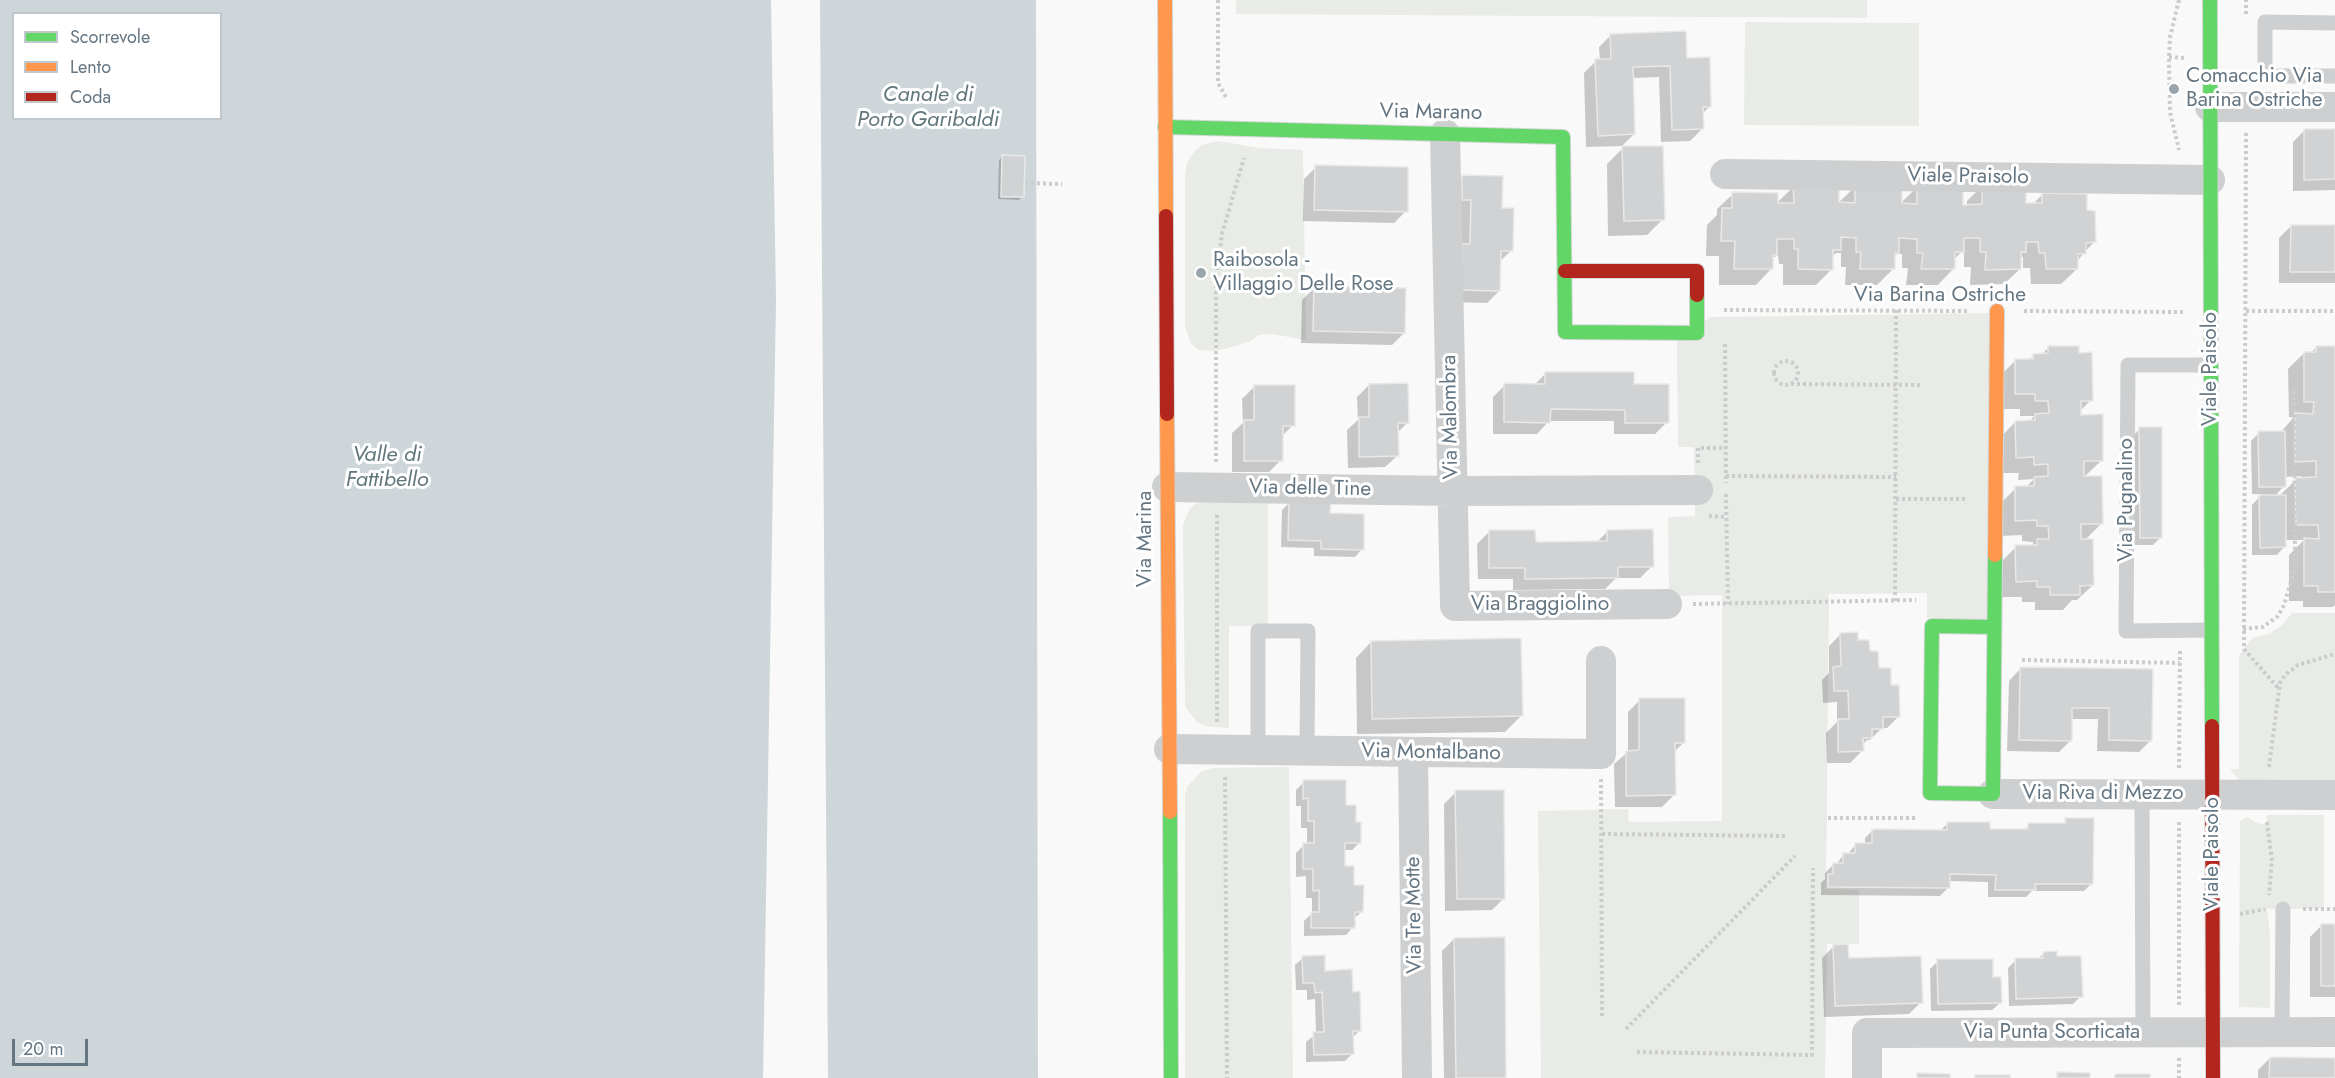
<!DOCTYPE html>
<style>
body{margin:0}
#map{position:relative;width:2335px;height:1078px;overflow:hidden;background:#f9f9f9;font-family:Jost,sans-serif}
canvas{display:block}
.legend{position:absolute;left:12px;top:12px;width:210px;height:108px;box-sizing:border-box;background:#fff;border:2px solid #c1c8cd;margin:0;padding:8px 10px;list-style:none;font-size:18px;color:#657683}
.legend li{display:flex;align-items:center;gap:12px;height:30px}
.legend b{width:30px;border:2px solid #c1c8cd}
.scale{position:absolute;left:12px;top:1039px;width:76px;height:27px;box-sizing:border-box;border:3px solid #657683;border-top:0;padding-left:8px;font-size:18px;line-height:21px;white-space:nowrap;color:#657683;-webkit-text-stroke:4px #fff;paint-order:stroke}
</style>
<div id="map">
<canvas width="2335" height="1078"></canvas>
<ul class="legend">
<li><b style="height:8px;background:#63d668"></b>Scorrevole</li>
<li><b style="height:8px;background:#ff974d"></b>Lento</li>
<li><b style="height:8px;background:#b3261e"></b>Coda</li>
</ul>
<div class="scale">20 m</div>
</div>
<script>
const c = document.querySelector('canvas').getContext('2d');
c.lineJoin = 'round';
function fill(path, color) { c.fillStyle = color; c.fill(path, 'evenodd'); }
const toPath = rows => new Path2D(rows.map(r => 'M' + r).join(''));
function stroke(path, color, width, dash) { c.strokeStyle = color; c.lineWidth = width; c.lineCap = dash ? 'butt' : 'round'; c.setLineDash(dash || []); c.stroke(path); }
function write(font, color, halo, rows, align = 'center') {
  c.font = font + ' Jost,sans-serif'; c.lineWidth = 6; c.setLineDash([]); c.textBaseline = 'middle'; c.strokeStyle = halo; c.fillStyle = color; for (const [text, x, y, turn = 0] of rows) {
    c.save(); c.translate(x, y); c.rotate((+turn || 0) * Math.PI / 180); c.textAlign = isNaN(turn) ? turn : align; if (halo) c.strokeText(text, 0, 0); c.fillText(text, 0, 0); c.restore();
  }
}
fill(toPath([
 [1236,0,1867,0,1867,18,1236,14],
 [1745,22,1919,23,1919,126,1744,125],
 [1217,141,1260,148,1303,150,1306,340,1272,334,1259,335,1251,341,1225,349,1211,351,1198,350,1190,342,1185,326,1185,176,1187,163,1194,152,1202,145],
 [1994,313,1992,620,1927,618,1927,593,1829,594,1826,889,1859,890,1859,944,1827,944,1825,1078,1541,1078,1538,811,1628,809,1629,822,1722,821,1722,595,1669,596,1668,517,1695,516,1694,447,1678,447,1677,337,1711,317],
 [1207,501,1268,502,1268,626,1229,626,1229,728,1205,726,1197,722,1185,707,1183,524,1190,508,1198,503],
 [2292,613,2335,613,2335,784,2242,784,2230,769,2239,769,2239,656,2252,638,2269,634,2282,625],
 [1289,767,1293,1078,1185,1078,1185,795,1187,787,1202,771,1214,768],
 [2267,815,2324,815,2324,909,2267,909,2270,935,2270,1008,2239,1007,2240,821,2247,817,2257,823,2267,825]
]), '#e8ebe6');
fill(toPath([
 [0,0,771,0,776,299,763,1078,0,1078],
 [14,14,220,14,220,118,14,118],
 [820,0,1036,0,1038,1078,828,1078]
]), '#ced6d9');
fill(toPath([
 [1611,35,1685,59,1710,106,1702,114,1702,129,1690,141,1661,142,1659,77,1632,78,1634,134,1622,146,1586,147,1584,73,1596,61,1600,61,1599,47],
 [2305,130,2335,130,2335,190,2293,191,2293,142],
 [1623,148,1663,219,1647,235,1608,236,1607,164],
 [1002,157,1023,196,1019,200,998,199,999,160],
 [1316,167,1406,211,1394,223,1303,221,1304,179],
 [1463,177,1501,210,1511,251,1499,262,1499,291,1487,303,1449,302,1451,188],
 [1983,185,2025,205,2032,205,2042,195,2085,212,2094,242,2077,261,2077,269,2061,284,2031,284,2030,268,2023,268,2023,257,2020,257,2020,269,2004,284,1970,285,1971,267,1964,267,1964,253,1960,253,1954,260,1953,269,1938,285,1906,285,1908,268,1902,268,1902,254,1897,254,1893,257,1893,269,1877,285,1845,285,1846,267,1841,267,1841,253,1836,253,1832,257,1832,269,1816,285,1783,285,1783,264,1779,264,1778,255,1771,259,1771,269,1756,285,1719,285,1719,256,1706,256,1707,225,1717,215,1717,209,1733,194,1776,204,1794,186,1837,204,1856,186,1900,204,1917,187,1962,206,1967,206,1967,201],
 [2291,226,2335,227,2335,283,2279,283,2279,238],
 [1314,288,1404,333,1392,345,1301,343,1302,300],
 [2317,347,2335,347,2335,605,2333,607,2303,607,2303,601,2289,601,2289,555,2304,540,2284,540,2284,547,2277,555,2252,555,2252,505,2262,494,2252,494,2251,441,2259,433,2280,433,2294,417,2289,417,2288,369,2304,353,2310,353],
 [2301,476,2301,479,2296,480,2280,495,2274,497,2284,486,2284,477],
 [2048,348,2078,354,2091,400,2079,412,2102,460,2084,477,2102,523,2085,540,2093,585,2077,600,2072,600,2063,610,2035,610,2035,602,2022,602,2022,597,2000,597,2000,563,2016,547,2031,547,2033,545,2033,542,2022,541,2022,535,2000,536,2000,504,2016,488,2025,488,2034,479,2018,480,2019,473,2000,473,2000,438,2015,422,2029,422,2034,416,2020,416,2020,409,2000,409,1999,377,2015,361,2028,361,2034,355,2041,355],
 [1546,373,1632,385,1667,422,1655,434,1614,434,1614,421,1549,421,1537,434,1493,434,1493,397,1505,385,1534,385],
 [1369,385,1407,423,1397,433,1397,456,1385,467,1348,468,1347,430,1358,420,1357,397],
 [1254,387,1293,425,1281,437,1281,460,1269,472,1232,472,1232,433,1243,423,1242,399],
 [2140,429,2161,537,2153,545,2132,545,2132,437],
 [1290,502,1329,515,1362,549,1355,557,1314,556,1314,548,1281,547,1282,510],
 [1608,531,1652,566,1640,578,1616,578,1605,589,1513,590,1513,579,1478,579,1477,544,1489,532,1534,544,1596,543],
 [1841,634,1857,642,1868,653,1899,716,1887,728,1882,728,1870,740,1867,740,1862,745,1862,751,1850,763,1827,763,1826,733,1837,722,1837,702,1823,703,1822,680,1829,673,1829,646],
 [1371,642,1521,716,1505,732,1357,734,1356,658],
 [2020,669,2152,670,2151,740,2139,752,2097,751,2098,719,2071,719,2071,740,2059,752,2007,751,2009,681],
 [1640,700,1684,742,1674,752,1674,795,1662,807,1615,807,1614,764,1628,752,1628,712],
 [1304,782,1345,807,1355,823,1360,842,1352,850,1344,850,1344,867,1362,911,1353,920,1353,927,1346,935,1304,936,1304,921,1312,913,1312,898,1306,898,1306,876,1296,877,1296,853,1304,845,1307,845,1307,828,1301,828,1301,806,1296,806,1296,790],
 [1456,792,1504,898,1492,910,1445,911,1444,804],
 [2066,820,2092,883,2084,891,2032,891,2026,897,1988,897,1988,882,1948,881,1948,888,1940,896,1821,895,1821,883,1825,879,1825,873,1833,865,1836,865,1844,854,1848,854,1856,844,1865,844,1865,838,1872,831,1940,831,1947,824,1989,831,2023,831,2029,825,2061,825],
 [2322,925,2335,925,2335,997,2310,997,2310,937],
 [1454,939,1505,1078,1444,1078,1442,951],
 [1834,946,1848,959,1921,1002,1909,1014,1824,1017,1822,958],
 [2044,953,2056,958,2081,996,2073,1004,2009,1006,2008,968,2016,960,2038,959],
 [1303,958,1352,993,1360,1030,1352,1038,1353,1053,1345,1061,1306,1062,1306,1042,1316,1034,1315,999,1307,1000,1307,990,1296,990,1295,965],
 [1938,961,1992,978,2000,1003,1992,1010,1931,1011,1930,969],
 [2270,1058,2335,1060,2335,1078,2258,1078,2258,1070]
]), '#0003');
const building = toPath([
 [1686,31,1687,58,1710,57,1711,107,1703,107,1704,129,1672,130,1670,66,1633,67,1635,134,1598,136,1595,59,1611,59,1610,34,1686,31],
 [2304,129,2335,129,2335,179,2304,180,2304,129],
 [1622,146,1663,146,1665,220,1624,221,1622,146],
 [1002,155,1025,156,1024,197,1001,197,1002,155],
 [1315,165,1408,167,1408,212,1314,210,1315,165],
 [1462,175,1503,176,1502,208,1514,208,1513,251,1501,251,1500,291,1460,290,1462,244,1470,244,1471,200,1462,200,1462,175],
 [1982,184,2026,184,2026,203,2042,203,2042,193,2087,194,2087,210,2095,211,2096,242,2086,243,2086,254,2078,254,2078,269,2046,269,2045,253,2039,253,2038,242,2026,242,2026,252,2021,252,2021,269,1985,270,1986,252,1980,252,1980,238,1964,238,1964,252,1955,252,1955,269,1921,269,1923,253,1917,253,1917,239,1899,238,1899,253,1895,253,1895,269,1860,269,1861,252,1856,252,1856,238,1841,237,1841,250,1833,250,1833,270,1798,269,1798,249,1794,249,1794,239,1777,239,1777,255,1773,255,1773,269,1734,269,1735,241,1721,241,1722,208,1732,208,1732,192,1778,193,1778,203,1794,203,1793,185,1839,185,1839,202,1855,203,1855,185,1902,185,1902,203,1917,204,1917,185,1963,185,1963,205,1982,204,1982,184],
 [2291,225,2335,225,2335,272,2290,272,2291,225],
 [1314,286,1406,288,1405,333,1313,331,1314,286],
 [2048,346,2079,346,2079,353,2092,352,2093,401,2081,401,2081,415,2103,414,2103,461,2084,461,2084,476,2102,476,2103,524,2081,524,2081,539,2093,539,2094,585,2080,586,2080,595,2050,595,2050,587,2037,587,2037,581,2016,582,2015,545,2037,545,2037,539,2049,539,2048,526,2037,526,2037,520,2015,521,2015,486,2034,486,2034,477,2048,476,2048,464,2034,465,2034,457,2016,458,2015,421,2035,420,2035,414,2049,413,2048,401,2035,401,2035,394,2015,394,2015,359,2033,359,2033,354,2048,353,2048,346],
 [2316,346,2335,346,2335,592,2318,592,2318,586,2304,586,2304,538,2319,539,2318,525,2296,525,2295,478,2316,477,2316,461,2295,462,2295,413,2313,414,2314,402,2304,402,2304,352,2316,352,2316,346],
 [1545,372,1634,372,1634,384,1669,384,1669,423,1625,423,1625,410,1551,409,1550,423,1504,422,1504,383,1545,384,1545,372],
 [1408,383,1409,423,1398,423,1399,456,1359,457,1359,417,1369,417,1369,384,1408,383],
 [1254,385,1295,385,1295,426,1283,426,1283,461,1244,461,1244,420,1254,420,1254,385],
 [2139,427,2162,427,2162,538,2140,538,2139,427],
 [2258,431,2285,431,2286,487,2259,487,2258,431],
 [2259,495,2286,495,2286,547,2260,548,2259,495],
 [1289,501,1331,502,1330,513,1364,514,1364,550,1321,549,1321,541,1288,540,1289,501],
 [1653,529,1654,567,1618,567,1618,578,1525,579,1525,568,1489,568,1489,530,1535,530,1536,542,1607,541,1607,530,1653,529],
 [1858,632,1858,640,1869,640,1870,651,1878,651,1879,668,1891,668,1891,685,1899,685,1900,717,1883,717,1883,729,1872,729,1872,738,1863,738,1864,751,1838,752,1838,719,1849,719,1848,691,1834,691,1833,667,1841,666,1840,633,1858,632],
 [1521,638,1523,716,1372,719,1371,641,1521,638],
 [2020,667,2153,669,2152,741,2109,740,2109,708,2072,708,2072,741,2019,740,2020,667],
 [1639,698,1685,698,1685,743,1675,743,1676,795,1626,796,1626,751,1639,750,1639,698],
 [1303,780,1346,780,1346,805,1356,805,1356,822,1361,822,1361,843,1345,843,1345,866,1354,866,1354,885,1364,885,1363,912,1355,912,1355,928,1311,928,1311,912,1319,912,1319,890,1313,891,1313,869,1303,869,1303,843,1314,843,1314,821,1308,821,1308,798,1303,799,1303,780],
 [1455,790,1504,790,1505,899,1457,899,1455,790],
 [2065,818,2094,818,2093,884,2035,884,2036,890,1995,890,1996,875,1950,874,1950,888,1828,887,1828,874,1833,874,1833,863,1843,863,1843,853,1855,853,1855,843,1872,843,1872,829,1947,830,1947,822,1990,822,1990,829,2028,829,2028,823,2066,823,2065,818],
 [2321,924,2335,924,2335,986,2321,986,2321,924],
 [1505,937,1506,1078,1456,1078,1454,938,1505,937],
 [1848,944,1849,958,1921,956,1923,1003,1835,1006,1833,945,1848,944],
 [2057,951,2057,956,2081,956,2083,997,2016,999,2015,958,2043,958,2043,952,2057,951],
 [1325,955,1325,971,1352,969,1353,992,1360,991,1361,1031,1353,1031,1354,1054,1314,1055,1313,1032,1324,1032,1322,992,1315,993,1314,983,1303,983,1302,956,1325,955],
 [1937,959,1993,959,1993,977,2001,977,2002,1003,1938,1004,1937,959],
 [2270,1057,2335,1058,2335,1078,2269,1078,2270,1057],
 [2057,1072,2090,1073,2090,1078,2057,1078,2057,1072],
 [1917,1073,1950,1074,1950,1078,1917,1078,1917,1073],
 [2115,1074,2150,1074,2150,1078,2115,1078,2115,1074],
 [1975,1075,2010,1075,2010,1078,1975,1078,1975,1075]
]);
fill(building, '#d0d2d3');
stroke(building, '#e8e8e8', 1.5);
const fast = toPath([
 [2210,0,2212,726],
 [1165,127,1563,137,1565,332,1697,333,1697,295],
 [1994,627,1932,626,1930,793,1993,794,1995,555],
 [1170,812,1171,1078]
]);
const slow = toPath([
 [1165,0,1166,216],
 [1167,414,1170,812],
 [1995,555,1997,311]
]);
const jam = toPath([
 [1166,216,1167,414],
 [1565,271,1697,271,1697,295],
 [2212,726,2213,1078]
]);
stroke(fast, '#d5d6d7', 16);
stroke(slow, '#d5d6d7', 16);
stroke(jam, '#d5d6d7', 16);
stroke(toPath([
 [1218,0,1218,83,1227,99],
 [2179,0,2170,37,2169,57,2170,112,2179,150],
 [2246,14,2246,0],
 [2169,57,2184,58],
 [2246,133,2244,649,2279,689],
 [1025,183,1062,184],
 [1724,310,1968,311],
 [2024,311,2184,312],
 [2246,311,2335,311],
 [1725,344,1726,483],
 '1774 373a12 12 0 1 1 24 0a12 12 0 1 1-24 0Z',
 [1791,384,1922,385],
 [1216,462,1216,280,1222,234,1244,158],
 [1698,463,1698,448,1726,448],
 [1726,476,1896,477],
 [1726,494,1728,604],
 [1896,499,1967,499],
 [1217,515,1217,723],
 [1709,516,1727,517],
 [1895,601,1896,310],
 [1693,604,1916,600],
 [2243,629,2263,627,2278,616,2284,605,2293,575,2295,558,2294,391],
 [2022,660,2180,663],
 [2269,767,2280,683,2285,675,2298,665,2335,654],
 [2179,768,2180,650],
 [1225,777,1227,1078],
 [1601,779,1602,1019],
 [1828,818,1915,818],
 [2267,822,2272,861,2269,895],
 [1602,834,1785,836],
 [2303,909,2335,909],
 [2240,914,2265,909],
 [2179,1005,2179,821],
 [1626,1029,1795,856],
 [1637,1052,1812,1055,1813,868],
 [2179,1058,2179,1078]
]), '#cbcccd', 4, [3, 3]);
stroke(toPath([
 [2335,23,2265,22,2265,76,2335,76],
 [2211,365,2128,365,2126,631,2212,630],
 [1258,750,1258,631,1308,631,1307,751],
 [2142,795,2143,1034],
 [2282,1032,2283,909]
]), '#cecfd0', 15);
stroke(toPath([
 [2210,107,2335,107],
 [1445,134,1455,606,1667,604],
 [1725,174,2210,180],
 [1167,487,1453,491,1698,490],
 [1169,749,1601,754,1601,661],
 [1413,753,1417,1078],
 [1993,794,2335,795],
 [1867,1078,1867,1033,2335,1032]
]), '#cecfd0', 30);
stroke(fast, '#63d668', 14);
stroke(slow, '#ff974d', 14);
stroke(jam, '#b3261e', 14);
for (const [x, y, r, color] of [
 [2174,89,6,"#99a4ac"],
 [1201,273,6,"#99a4ac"]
]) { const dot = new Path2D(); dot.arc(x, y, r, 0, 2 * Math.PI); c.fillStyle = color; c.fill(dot); stroke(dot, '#fff', 2); }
write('21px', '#657683', '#fff', [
 ["Comacchio Via",2186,77],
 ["Barina Ostriche",2186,101],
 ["Raibosola -",1213,261],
 ["Villaggio Delle Rose",1213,285]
], 'left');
write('21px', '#657683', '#fff', [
 ["Via Marano",1431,113,1],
 ["Viale Praisolo",1968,177,1],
 ["Via Barina Ostriche",1940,296],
 ["Viale Paisolo",2211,369,-90],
 ["Via Malombra",1451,417,-91],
 ["Via delle Tine",1310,489,1],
 ["Via Pugnalino",2127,500,-90],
 ["Via Marina",1146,539,-90],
 ["Via Braggiolino",1540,605],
 ["Via Montalbano",1431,753,1],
 ["Via Riva di Mezzo",2103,794],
 ["Viale Paisolo",2213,854,-90],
 ["Via Tre Motte",1415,915,-91],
 ["Via Punta Scorticata",2052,1033]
]);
write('italic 22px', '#60757c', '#fff', [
 ["Canale di",928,96],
 ["Porto Garibaldi",928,121],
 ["Valle di",387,456],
 ["Fattibello",387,481]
]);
</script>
